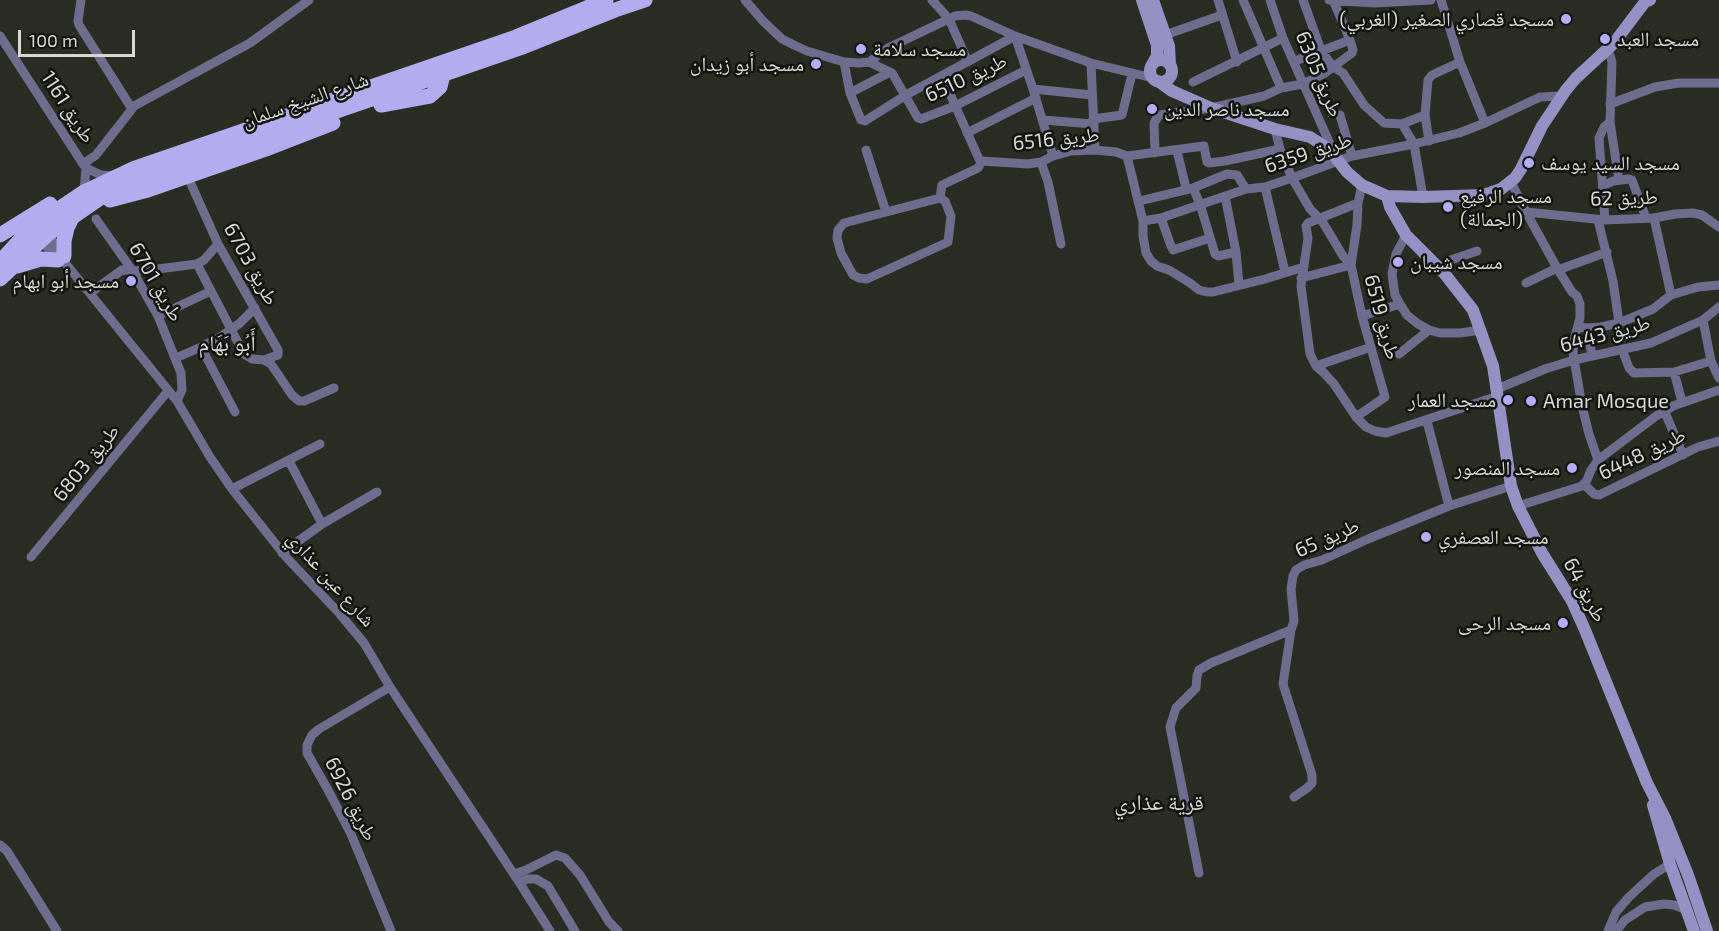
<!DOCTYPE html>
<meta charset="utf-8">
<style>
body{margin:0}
#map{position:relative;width:1719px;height:931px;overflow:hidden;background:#2b2c23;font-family:"Exo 2",sans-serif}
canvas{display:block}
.scale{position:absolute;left:18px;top:30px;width:117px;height:27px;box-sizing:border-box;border:3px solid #d8d9d4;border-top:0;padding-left:8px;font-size:18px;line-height:21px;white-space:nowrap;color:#d8d9d4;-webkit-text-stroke:4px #131410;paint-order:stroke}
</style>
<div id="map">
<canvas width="1719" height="931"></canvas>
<div class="scale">100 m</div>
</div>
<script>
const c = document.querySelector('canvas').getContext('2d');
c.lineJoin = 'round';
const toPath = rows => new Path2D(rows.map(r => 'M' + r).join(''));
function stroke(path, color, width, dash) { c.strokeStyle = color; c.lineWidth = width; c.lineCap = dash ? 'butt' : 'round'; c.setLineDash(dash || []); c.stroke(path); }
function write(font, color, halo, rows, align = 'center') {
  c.font = font + ' "Exo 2","Noto Naskh Arabic",sans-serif'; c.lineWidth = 5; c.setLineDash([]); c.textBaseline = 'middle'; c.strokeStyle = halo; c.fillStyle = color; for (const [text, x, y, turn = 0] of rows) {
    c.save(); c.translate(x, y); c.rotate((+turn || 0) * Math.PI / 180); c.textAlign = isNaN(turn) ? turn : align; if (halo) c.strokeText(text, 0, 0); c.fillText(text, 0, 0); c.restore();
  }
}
stroke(toPath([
 [81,0,78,21,79,25,132,109,96,155,83,164],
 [745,0,763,21,782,39,796,46,807,51,844,62,859,63,869,62,892,73,918,118,921,119,955,106,1026,70],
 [932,0,949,19,968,62],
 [1218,0,1237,62],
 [1243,0,1281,88],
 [1270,0,1283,38,1334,153],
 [1303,0,1321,50,1333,67,1343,73,1364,105,1384,123,1402,124,1414,144,1423,197],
 [1329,0,1374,3,1431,0],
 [1441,0,1460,62,1485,123],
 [1165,35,1222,15],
 [0,36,83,164,86,168,84,192],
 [1608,49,1612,62,1610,122,1619,180],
 [1295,61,1350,40],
 [844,62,850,93,861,120,865,121,906,95,1015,36,1033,89,1053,156],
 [869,62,888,48,955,16,965,15,971,16,1015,36,1091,63,1153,78],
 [1091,63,1095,150],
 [942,76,979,159,982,161],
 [1193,82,1283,38],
 [1033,89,1092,95],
 [850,93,890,72],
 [1610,104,1655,87,1679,83,1719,83],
 [132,109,134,106,250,43,309,0],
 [1340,115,1352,156],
 [1093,119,1122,115,1132,74],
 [1043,120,1093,124],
 [1402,124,1425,115],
 [1275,129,1280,149,1292,178,1310,209,1322,221,1343,256,1351,265,1362,316,1385,397,1356,417],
 [967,133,1036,98],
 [1429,141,1425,115,1428,80,1432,75,1460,62],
 [866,150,886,212],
 [1177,151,1186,188],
 [1155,153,1154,123,1159,115,1211,108,1264,96,1281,88,1303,84,1325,73,1352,53,1353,50,1350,40,1333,0],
 [1127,156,1143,221,1143,236,1146,253,1151,261,1157,266,1169,270,1190,283,1199,290,1207,292,1213,292,1265,279,1304,267],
 [982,161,1028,164,1041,162,1053,156,1071,151,1095,150,1116,152,1127,156,1204,146,1207,162,1209,163,1225,161,1280,149],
 [1041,162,1048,182,1061,244],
 [86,168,101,175,115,176],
 [187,175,218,244,278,350,278,355,264,360],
 [1511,182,1526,212,1557,268,1572,292,1577,296,1580,304,1580,318,1574,340,1573,353,1582,406,1589,434,1598,460],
 [1603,186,1613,181,1629,179,1632,180,1646,218],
 [1265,187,1285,272],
 [1193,188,1200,204,1215,254,1218,256,1236,252],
 [1225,196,1236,252,1239,285],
 [940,198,945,201,951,216,948,242,867,279,859,278,853,275,841,253,837,238,838,230,844,223,940,198,942,185,978,168,982,161],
 [1139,201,1193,188,1227,174,1237,175,1246,189],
 [1358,203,1308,223,1306,226,1308,238,1301,286,1310,354,1316,366,1324,373,1334,384,1356,417,1366,427,1375,431,1386,433,1398,429,1498,396],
 [1526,212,1605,220,1654,218,1675,214,1693,213,1702,215,1719,227],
 [1161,218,1171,246,1173,250,1210,238],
 [1654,218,1671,295],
 [96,219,132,270,158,316,181,373,182,390,177,401],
 [1598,220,1613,281,1619,323],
 [1605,220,1599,138,1604,127,1610,122],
 [1143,221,1161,218,1246,189,1265,187,1292,178,1352,156,1414,144,1459,133,1485,123,1540,97,1561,96],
 [46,232,64,256,66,264,177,401,210,457,232,489,286,557,339,613,364,643,390,687,519,882,550,931],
 [1406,235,1396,254,1392,274,1395,295,1400,304,1407,315,1418,324,1429,330,1440,333,1460,333,1481,330],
 [38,237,58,260],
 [197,264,244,354,252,359,264,360,271,364,292,395,299,401,304,401,334,388],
 [1351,265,1357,225,1358,203,1362,185],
 [1558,270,1607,252],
 [1444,273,1448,261,1477,251],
 [1301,278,1351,265],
 [1526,283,1557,268],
 [90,293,122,270,142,271,197,264,204,260,218,244],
 [158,316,211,291],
 [1362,316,1400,304],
 [1703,320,1711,361,1719,378],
 [1579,327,1587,328,1601,327,1619,323,1653,309,1671,295,1698,287,1719,285],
 [1587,328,1592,355],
 [201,347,235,412],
 [1622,349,1629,368,1634,373,1674,372,1711,361],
 [1399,354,1429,330],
 [176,358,201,347,222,336,240,323,255,308],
 [1316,366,1371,347],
 [1674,372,1682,402],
 [1497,389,1545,369,1574,360,1651,343,1703,320,1719,307],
 [1664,410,1683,455],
 [1427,421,1449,506],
 [289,461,322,524],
 [1584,484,1594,494,1599,495,1698,447,1719,441],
 [232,489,320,444],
 [1518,506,1582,486,1587,480,1591,470,1598,460,1656,416,1673,406,1719,390],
 [282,553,322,524,377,492],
 [31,557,168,391],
 [1291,630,1283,684,1312,775,1312,783,1307,788,1294,797],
 [390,687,319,729,312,735,307,745,307,753,328,790,351,834,391,931],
 [0,845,7,851,57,931],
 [1199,873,1170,727,1176,708,1196,688,1197,676,1199,670,1211,663,1291,630,1294,621,1291,589,1293,576,1296,570,1304,565,1322,560,1368,539,1449,506,1511,486],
 [514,874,526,870,556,855,565,858,580,875,609,922,618,931],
 [519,882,528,879,536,879,548,886,575,931],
 [1608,931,1616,912,1629,897,1654,874,1670,864],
 [1616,931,1625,920,1645,907,1664,904,1674,905,1687,910]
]), '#6f6c8d', 9);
stroke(toPath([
 [1142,0,1157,45,1157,56,1153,63],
 [1153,0,1169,46,1170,65],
 '1150 71a11 11 0 1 1 22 0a11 11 0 1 1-22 0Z',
 [1158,81,1172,91,1211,108,1275,129,1310,137,1329,149,1347,172,1362,185,1387,196,1423,197,1484,195,1501,189,1515,178,1521,169,1542,126,1566,90,1576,78,1614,43,1645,2,1650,0],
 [1387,196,1390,207,1406,235,1444,273,1473,310,1493,366,1511,486,1518,506,1542,553,1572,601,1585,630,1647,783,1665,818,1688,875,1707,931],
 [1653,805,1670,864,1694,931]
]), '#9690c4', 12);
stroke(toPath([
 [381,105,430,96,440,87,443,75],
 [110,200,148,190,266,149,333,123],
 [0,235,50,204],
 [64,256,64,241,67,228,73,216],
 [0,262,20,240,44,219,84,192,135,168,516,37,606,0],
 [17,266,41,259,58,260],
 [0,279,48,234,103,196,122,187,183,164,520,48,615,10,645,0]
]), '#b4acef', 15);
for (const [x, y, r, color] of [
 [1566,19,6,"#b6acf8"],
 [1605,39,6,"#b6acf8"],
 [861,49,6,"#b6acf8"],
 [816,64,6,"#b6acf8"],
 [1152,109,6,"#b6acf8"],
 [1529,163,6,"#b6acf8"],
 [1448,207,6,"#b6acf8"],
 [1398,262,6,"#b6acf8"],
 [131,281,6,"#b6acf8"],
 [1508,400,6,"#b6acf8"],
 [1531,401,6,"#b6acf8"],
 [1572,468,6,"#b6acf8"],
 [1426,537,6,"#b6acf8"],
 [1563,623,6,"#b6acf8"]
]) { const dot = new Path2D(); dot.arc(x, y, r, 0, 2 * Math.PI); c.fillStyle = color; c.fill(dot); stroke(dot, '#131410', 2); }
write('20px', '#d8d9d4', '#131410', [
 ["مسجد قصاري الصغير (الغربي)",1554,19,"right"],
 ["مسجد العبد",1617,39],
 ["مسجد سلامة",873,49],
 ["مسجد أبو زيدان",804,64,"right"],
 ["مسجد ناصر الدين",1164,109],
 ["مسجد السيد يوسف",1541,163],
 ["مسجد الرفيع",1460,196],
 ["(الجمالة)",1460,219],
 ["مسجد شيبان",1410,262],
 ["مسجد أبو ابهام",119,281,"right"],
 ["مسجد العمار",1496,400,"right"],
 ["Amar Mosque",1543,401],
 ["مسجد المنصور",1560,468,"right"],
 ["مسجد العصفري",1438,537],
 ["مسجد الرحى",1551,623,"right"]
], 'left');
write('20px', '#d8d9d4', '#131410', [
 ["طريق 6305",1319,74,67],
 ["طريق 6510",966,78,-25],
 ["شارع الشيخ سلمان",305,100,-19],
 ["طريق 1161",68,107,57],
 ["طريق 6516",1056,139,-6],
 ["طريق 6359",1308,153,-18],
 ["طريق 62",1624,198,-2],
 ["طريق 6703",251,264,61],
 ["طريق 6701",156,282,60],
 ["طريق 6519",1382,317,75],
 ["طريق 6443",1605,334,-15],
 ["طريق 6448",1642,454,-26],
 ["طريق 6803",86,463,-51],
 ["طريق 65",1327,538,-24],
 ["شارع عين عذاري",331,579,48],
 ["طريق 64",1585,590,62],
 ["طريق 6926",351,799,63]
]);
write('22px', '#d8d9d4', '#131410', [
 ["أَبُو بَهَام",227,344],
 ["قرية عذاري",1159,803]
]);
</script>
